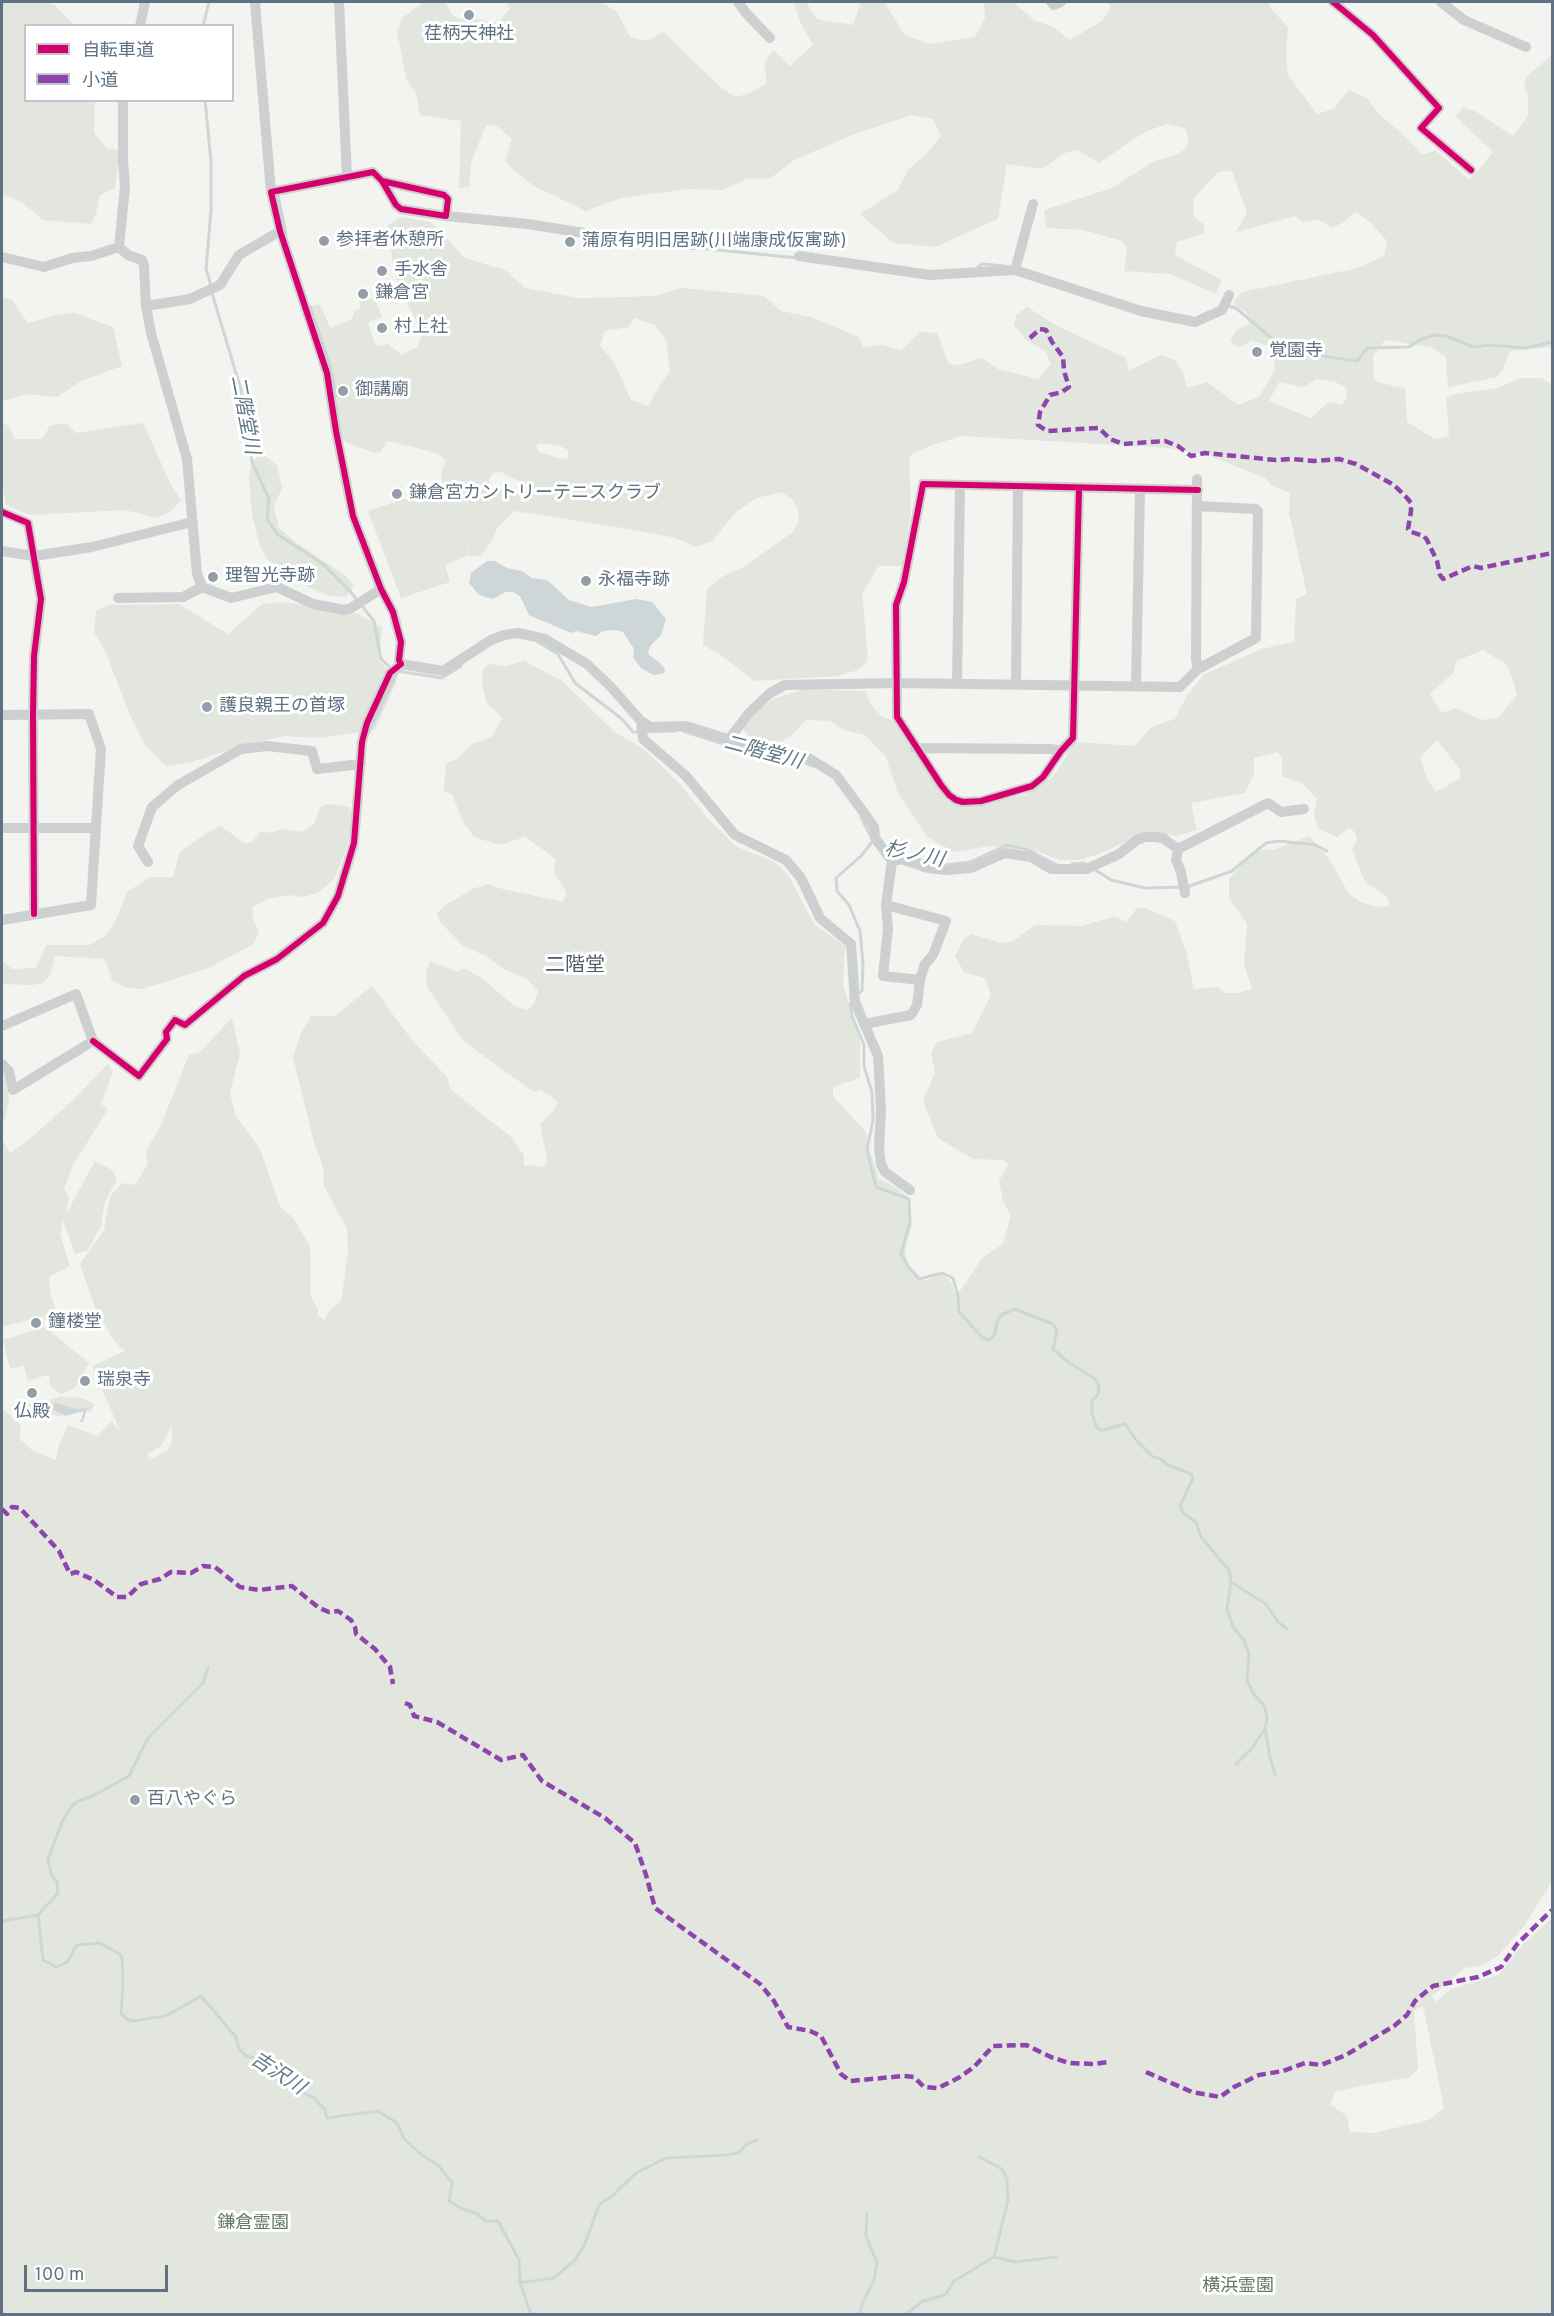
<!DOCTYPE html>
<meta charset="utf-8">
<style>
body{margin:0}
#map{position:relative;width:1554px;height:2316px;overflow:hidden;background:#f3f3f0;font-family:Overpass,"Noto Sans JP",sans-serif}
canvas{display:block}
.frame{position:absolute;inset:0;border:3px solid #607183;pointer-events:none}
.legend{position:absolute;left:24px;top:24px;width:210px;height:78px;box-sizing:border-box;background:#fff;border:2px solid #bfc6cd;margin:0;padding:8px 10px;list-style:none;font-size:18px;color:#607183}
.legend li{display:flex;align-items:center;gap:12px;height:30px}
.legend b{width:30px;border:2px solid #bfc6cd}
.scale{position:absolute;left:24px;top:2265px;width:144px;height:27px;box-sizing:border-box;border:3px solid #607183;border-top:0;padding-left:8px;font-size:18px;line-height:21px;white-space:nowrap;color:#607183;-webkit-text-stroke:4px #fff;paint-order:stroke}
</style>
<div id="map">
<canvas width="1554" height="2316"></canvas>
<div class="frame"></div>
<ul class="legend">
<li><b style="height:8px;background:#d6006c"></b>自転車道</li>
<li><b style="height:8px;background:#8e44ad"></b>小道</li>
</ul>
<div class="scale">100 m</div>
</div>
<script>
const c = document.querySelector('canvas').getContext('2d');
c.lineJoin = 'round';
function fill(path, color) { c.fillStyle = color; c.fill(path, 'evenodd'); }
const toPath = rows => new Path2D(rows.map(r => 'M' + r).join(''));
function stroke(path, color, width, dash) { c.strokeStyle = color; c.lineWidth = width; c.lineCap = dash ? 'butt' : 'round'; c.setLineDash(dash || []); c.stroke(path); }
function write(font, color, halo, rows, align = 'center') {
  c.font = font + ' Overpass,"Noto Sans JP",sans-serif'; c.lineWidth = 6; c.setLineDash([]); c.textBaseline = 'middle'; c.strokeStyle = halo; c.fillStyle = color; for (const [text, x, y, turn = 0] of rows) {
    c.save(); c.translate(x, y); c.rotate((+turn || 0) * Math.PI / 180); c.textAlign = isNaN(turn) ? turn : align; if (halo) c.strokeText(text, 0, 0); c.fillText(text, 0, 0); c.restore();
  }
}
fill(toPath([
 [2,2,47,2,54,5,74,25,26,26,26,100,95,101,94,133,107,148,120,150,115,188,100,195,96,213,91,224,43,220,22,202,2,194],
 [424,2,446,2,451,14,459,19,473,18,497,23,510,9,507,2,601,2,617,12,630,37,649,41,663,31,720,87,735,97,751,93,767,83,764,63,773,50,790,66,813,45,800,22,794,2,806,2,817,19,853,25,861,2,884,2,905,35,929,44,975,37,985,18,984,2,1013,2,1035,21,1052,26,1070,40,1102,21,1111,7,1108,2,1269,2,1271,9,1288,27,1286,55,1288,75,1317,114,1333,109,1349,90,1367,98,1377,112,1400,132,1422,154,1436,151,1468,179,1473,177,1493,152,1456,117,1463,107,1475,111,1513,136,1528,116,1528,96,1524,85,1527,76,1552,55,1552,347,1510,351,1503,369,1497,377,1448,387,1446,357,1433,348,1385,340,1373,356,1374,378,1376,382,1405,388,1407,422,1435,439,1449,436,1446,398,1455,394,1498,388,1521,378,1542,378,1552,385,1552,1881,1524,1926,1498,1956,1484,1965,1465,1968,1432,1996,1436,2002,1451,1989,1499,1975,1522,1945,1552,1918,1552,2314,2,2314,2,1408,21,1426,20,1439,33,1451,56,1460,59,1445,68,1425,97,1436,112,1421,122,1435,92,1366,125,1351,120,1347,111,1336,96,1310,80,1264,104,1230,110,1196,123,1183,135,1185,148,1164,146,1151,161,1125,189,1055,199,1053,232,1018,240,1053,230,1093,236,1116,260,1149,280,1206,294,1219,310,1246,311,1297,318,1309,318,1316,324,1320,330,1310,341,1301,348,1253,347,1229,323,1184,324,1173,321,1160,314,1143,293,1057,301,1033,311,1016,335,1016,372,986,411,1039,447,1077,450,1089,510,1136,524,1155,524,1165,544,1167,547,1160,540,1124,554,1110,558,1102,541,1090,534,1092,463,1041,428,988,426,973,430,961,457,972,464,968,481,978,516,1007,528,1010,534,1003,538,991,527,979,503,969,486,956,463,946,440,922,437,913,444,906,472,889,489,884,494,887,563,902,567,893,554,872,556,859,525,837,500,845,474,837,463,822,452,794,444,791,446,763,457,759,472,744,491,737,503,718,487,704,482,684,483,669,489,664,505,666,524,661,562,681,615,732,645,750,678,782,711,822,737,847,773,861,788,875,814,924,845,946,843,985,860,1041,860,1078,833,1087,833,1096,866,1132,870,1152,879,1179,896,1187,907,1197,912,1225,905,1249,908,1264,924,1281,942,1274,952,1283,954,1293,960,1291,983,1257,1003,1244,1011,1216,1003,1201,999,1181,1008,1165,1004,1160,973,1159,938,1138,923,1101,935,1072,931,1053,937,1042,972,1033,991,995,985,978,964,972,955,956,964,939,972,934,1000,943,1013,941,1035,925,1082,926,1115,916,1126,922,1137,908,1145,908,1175,921,1186,951,1194,989,1218,987,1225,993,1237,993,1252,989,1244,964,1247,924,1229,898,1229,879,1254,851,1276,849,1309,836,1330,860,1349,894,1361,902,1377,907,1390,906,1387,897,1365,882,1352,849,1357,841,1355,832,1349,828,1337,837,1318,829,1314,815,1317,799,1302,783,1282,776,1282,758,1278,752,1254,758,1254,774,1245,793,1191,803,1197,830,1177,836,1150,831,1099,854,1079,860,1059,860,1039,852,989,846,954,852,927,837,897,791,886,757,865,735,846,731,830,721,806,720,792,735,781,742,750,737,741,728,751,716,773,699,805,689,866,691,870,703,881,716,896,722,911,749,946,795,989,802,1024,795,1053,777,1075,742,1135,746,1151,727,1175,719,1186,697,1203,675,1262,649,1294,642,1296,599,1307,594,1289,512,1290,493,1271,485,1265,478,1208,455,1169,448,962,436,929,446,909,456,911,508,903,566,879,566,862,593,868,660,865,664,858,670,837,676,754,681,721,655,703,645,707,589,722,577,742,568,793,532,799,520,797,507,791,498,781,492,757,498,736,512,712,541,696,547,676,538,629,529,514,511,497,528,493,539,481,556,470,556,460,522,469,555,445,565,450,582,401,598,368,511,420,494,428,501,452,497,442,482,441,474,446,461,440,455,414,447,387,441,381,451,375,453,347,443,338,434,335,410,337,394,311,316,312,306,320,304,330,328,352,319,355,310,361,308,359,300,367,300,374,297,382,317,368,323,376,346,388,344,402,355,417,347,421,337,416,321,395,276,392,258,388,225,400,217,431,222,465,258,505,270,525,288,577,298,591,298,654,296,683,288,764,296,781,311,811,317,859,337,863,347,883,345,901,351,920,332,937,333,949,364,959,365,982,358,998,369,1038,379,1051,364,1046,352,1025,339,1014,325,1016,315,1027,307,1059,327,1126,358,1129,371,1160,355,1175,360,1183,373,1187,388,1207,382,1238,405,1259,397,1275,370,1273,347,1252,341,1238,348,1230,341,1236,331,1249,324,1247,313,1233,303,1242,292,1358,268,1384,256,1387,241,1370,222,1355,212,1342,223,1332,228,1318,219,1302,222,1296,216,1236,232,1247,213,1232,171,1218,172,1194,198,1193,215,1205,226,1203,234,1177,242,1175,255,1221,280,1216,294,1170,274,1124,271,1127,247,1122,241,1083,230,1046,228,1044,210,1112,188,1154,161,1173,156,1186,149,1189,140,1185,128,1166,124,1143,133,1099,163,1077,150,1065,153,1042,169,1007,164,998,219,935,247,893,243,860,214,898,190,908,170,928,152,941,136,933,119,912,115,852,135,794,160,771,178,747,179,723,190,689,189,621,198,586,211,534,186,520,175,505,162,512,139,497,126,486,125,471,163,469,187,459,188,461,121,420,115,416,93,407,81,397,32,403,17],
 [634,318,655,325,666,340,670,372,661,383,648,406,631,400,614,362,600,346,605,331,629,327],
 [1316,379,1335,382,1344,386,1347,390,1347,397,1342,405,1329,402,1311,418,1269,401,1279,382,1304,387],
 [539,443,560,446,568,450,569,458,560,459,538,451,536,446],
 [502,472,525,485,523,491,512,494,489,486,489,479,493,473],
 [1483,650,1506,664,1512,677,1517,695,1498,718,1481,720,1456,708,1441,713,1430,694,1454,672,1456,661],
 [1437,740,1461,771,1460,778,1436,792,1427,778,1420,758],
 [172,1424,172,1440,167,1451,149,1460,148,1454,162,1445],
 [1423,2006,1444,2108,1429,2120,1373,2133,1350,2132,1347,2116,1330,2104,1336,2091,1410,2077,1418,2069,1414,2011],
 [2,297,12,300,28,323,56,315,74,313,113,327,122,366,81,381,57,397,27,394,2,401],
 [2,422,10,427,14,439,42,439,50,426,66,423,76,433,143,423,171,485,181,500,171,511,157,518,125,510,29,515,6,505,2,478],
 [264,455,277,465,282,488,274,506,279,528,294,541,346,576,354,586,346,597,329,596,293,580,287,571,269,561,260,547,252,515,249,476,251,465,258,456],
 [281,602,305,605,326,611,356,613,382,627,379,660,397,680,375,730,320,738,285,736,251,743,192,762,166,766,144,744,130,715,106,653,94,632,96,610,109,605,179,604,228,634,262,604],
 [329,804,349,807,354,820,344,855,334,879,319,892,304,897,288,895,268,899,252,907,253,919,259,933,253,944,209,968,142,989,127,988,112,980,105,959,55,956,50,976,42,983,33,985,2,984,2,960,12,969,36,968,46,945,90,945,105,936,116,920,127,892,150,877,173,877,180,852,207,833,221,826,244,843,251,843,261,831,271,833,282,829,301,832,314,824,320,807],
 [108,1064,113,1072,101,1104,108,1109,73,1165,64,1189,69,1197,66,1214,95,1161,112,1170,117,1179,105,1202,101,1226,88,1250,75,1254,63,1220,60,1234,70,1266,49,1277,50,1292,56,1310,55,1322,49,1326,42,1316,2,1327,2,1139,10,1153,29,1140,74,1099],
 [2,1068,8,1084,9,1103,2,1128],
 [45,1327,89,1363,75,1388,61,1394,51,1387,49,1375,28,1380,24,1366,10,1369,3,1340],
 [60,1397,82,1398,95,1404,90,1412,77,1411,59,1416,36,1412,15,1415,14,1408]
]), '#e2e6de');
fill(toPath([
 [487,561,494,561,507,568,522,571,532,578,547,580,569,600,592,607,636,599,652,602,666,619,661,635,650,646,648,654,659,662,665,669,664,673,654,675,642,669,633,658,634,649,623,632,616,630,603,631,596,636,576,631,571,633,529,615,520,596,513,592,506,592,492,599,479,595,469,583,471,573],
 [55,1402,77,1409,87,1408,83,1422,80,1422,84,1411,65,1416,53,1409]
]), '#ced6d8');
stroke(toPath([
 [203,26,209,2],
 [205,100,211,161,211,210,206,269,211,286],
 [278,195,286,234],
 [589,238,653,247,708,249,798,258],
 [977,268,982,264,1005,266],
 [212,293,241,390,252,462,269,499,267,519,277,534,323,564,349,590,374,621,381,659,391,668],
 [310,306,331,368],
 [1229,306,1236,308,1276,342,1290,341,1322,356,1357,361,1367,348,1409,347,1419,340,1435,335,1447,336,1473,347,1490,345,1526,348,1552,342],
 [332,374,336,397],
 [538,642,558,654,575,683,622,719,633,732,676,731],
 [397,671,442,678,461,666],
 [683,731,745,751,804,762,812,766],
 [369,732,398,671],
 [861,817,870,835],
 [917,859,936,864],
 [1072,864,1084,863,1089,866],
 [946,865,970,862,1007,845,1026,849,1057,865],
 [1094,869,1111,880,1145,888,1187,887,1232,871,1266,843,1280,841,1315,845,1327,851],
 [858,993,862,991,863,964,860,931,849,905,837,891,836,878,862,855,872,842],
 [850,1003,852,1016,864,1045,864,1066,872,1092,873,1120,867,1150,876,1187,909,1199,910,1222,901,1254,909,1268,919,1279,942,1273,953,1278,958,1296,959,1312,983,1338,990,1340,995,1334,997,1322,1001,1315,1015,1309,1053,1324,1057,1331,1053,1349,1068,1362,1095,1379,1099,1386,1098,1394,1092,1401,1092,1413,1097,1428,1102,1430,1125,1424,1136,1440,1153,1457,1159,1458,1168,1465,1191,1474,1193,1478,1180,1506,1183,1513,1196,1522,1201,1537,1229,1570,1231,1582,1227,1609,1233,1627,1244,1640,1249,1654,1247,1681,1254,1694,1265,1707,1267,1718,1265,1728,1270,1758,1275,1774],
 [1231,1582,1266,1604,1279,1623,1287,1629],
 [1236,1764,1252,1748,1265,1729],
 [38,1915,43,1960,56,1967,67,1962,77,1945,100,1943,120,1954,122,1958,123,1984,121,2013,127,2019,132,2021,166,2016,201,1996,236,2037,239,2049,246,2056,256,2058,273,2077,314,2098,325,2110,327,2118,378,2111,397,2123,404,2139,423,2156,438,2165,452,2183,449,2201,462,2209,476,2213,486,2221,498,2221,519,2260,520,2283,531,2314],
 [38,1915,58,1893,57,1882,51,1874,48,1859,62,1822,72,1806,78,1801,93,1796,129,1776,148,1738,203,1683,208,1668],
 [2,1921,38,1915],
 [979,2157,1002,2169,1007,2179,1008,2200,994,2257],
 [520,2283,554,2278,575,2260,584,2246,599,2205,612,2196,636,2173,666,2158,727,2155,738,2153,747,2144,757,2140],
 [860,2314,862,2304,874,2280,877,2263,866,2236,867,2214],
 [906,2314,923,2301,945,2295,954,2281,994,2257,1015,2262,1056,2257]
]), '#ced6d8', 3);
stroke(toPath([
 [255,2,271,192],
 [339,2,347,177],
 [738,2,746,13,770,38],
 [1051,2,1054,5,1061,2],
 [1333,2,1373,35,1439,108,1421,128,1471,170],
 [1441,2,1464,20,1526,47],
 [140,26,145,2],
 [123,100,123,160,125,187,119,247,128,255,142,260,144,266,146,306,151,333,187,459,197,574,202,587],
 [382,181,444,195,448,199,446,216,401,209,396,205,382,181,373,172,271,192,280,231,327,373,336,431,353,516,381,589,393,612,401,642,399,660,401,664],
 [446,216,528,224,590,234],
 [799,256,930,275,1015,270,1141,311,1195,322,1222,310,1229,295],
 [2,257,44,267,72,258,91,256,119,247],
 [1015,270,1033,204],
 [146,306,190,299,220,285,239,255,280,231],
 [1197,479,1196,659,1198,669],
 [1079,488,1073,738,1061,751,1043,777,1032,786,981,801,963,802,956,800,949,795,941,785,897,717,896,605,904,582,923,484,1198,490],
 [2,512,28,523,41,599,34,656,33,715,34,914],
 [2,551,34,556,92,547,192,522],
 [118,598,183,597,202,587,231,598,277,587,313,604,345,610,351,608,381,589],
 [401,664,443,671,491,640,504,635,518,633,545,639,587,664,611,687,641,721,651,727,686,726,750,746,805,756,836,775,867,817,874,827,875,838,892,861,886,905,946,921,933,955,925,964,920,980,917,1005,911,1015,864,1024],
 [957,684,960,485],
 [1016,685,1018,486],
 [1136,686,1140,489],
 [2,715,89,714,101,749,91,905,2,920],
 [641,721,643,739,686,776,735,835,786,860,801,878,820,918,851,944,855,1002,878,1056,881,1109,879,1148,881,1164,885,1172,910,1190],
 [729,739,749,713,770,693,785,685,898,683,1180,687,1198,669,1256,638,1258,511,1256,509,1197,506],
 [915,748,1051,749,1061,751],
 [2,828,96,828],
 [1178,849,1268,803,1281,812,1304,809],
 [892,861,901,859,928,868,946,870,971,868,1005,853,1031,857,1051,869,1087,869,1119,854,1137,840,1145,837,1156,837,1163,838,1178,849,1176,860,1181,872,1185,893],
 [148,862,138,846,152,807,178,785,241,749,267,746,312,751,317,769,361,764],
 [886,905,888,929,883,976,920,980],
 [2,1026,76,994,93,1041,13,1090,9,1071,2,1064],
 [93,1041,139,1076,167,1039,166,1032,175,1020,185,1025,244,976,277,959,323,923,338,896,354,843,362,742,367,723,390,673,401,664]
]), '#cecfd0', 10);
stroke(toPath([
 [1030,338,1040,329,1046,330,1052,342,1063,357,1064,371,1069,387,1062,392,1050,395,1040,412,1038,425,1047,431,1099,428,1110,439,1123,444,1165,441,1178,446,1191,456,1205,453,1276,460,1291,459,1314,461,1339,459,1356,464,1394,485,1407,498,1411,503,1411,511,1408,529,1411,532,1424,536,1427,540,1437,561,1440,575,1443,579,1473,566,1481,568,1552,553],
 [2,1509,7,1514,12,1507,20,1508,59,1551,70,1574,76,1572,94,1580,117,1597,127,1597,141,1584,160,1579,171,1572,191,1573,203,1566,215,1567,240,1587,259,1590,292,1586,319,1608,329,1612,338,1611,351,1620,355,1627,356,1634,375,1649,390,1667,393,1684],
 [405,1703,410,1705,414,1716,437,1722,501,1760,523,1755,542,1781,605,1818,635,1843,646,1875,655,1908,760,1984,774,2001,788,2027,810,2031,821,2036,841,2074,850,2081,904,2076,914,2077,924,2087,938,2088,960,2077,974,2067,993,2046,1026,2045,1051,2057,1069,2063,1094,2064,1109,2062],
 [1146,2072,1192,2092,1220,2097,1234,2087,1259,2075,1283,2071,1305,2063,1321,2065,1346,2055,1394,2026,1407,2015,1415,2001,1433,1986,1478,1977,1501,1967,1518,1943,1552,1910]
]), '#8e44ad', 4.5, [9, 4.5]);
stroke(toPath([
 [1333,2,1373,35,1439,108,1421,128,1471,170],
 [1079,488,1073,738,1061,751,1043,777,1032,786,981,801,963,802,956,800,949,795,941,785,897,717,896,605,904,582,923,484,1198,490],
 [2,512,28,523,41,599,34,656,33,715,34,914],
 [93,1041,139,1076,167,1039,166,1032,175,1020,185,1025,244,976,277,959,323,923,338,896,354,843,362,742,367,723,390,673,401,664,399,660,401,642,393,612,381,589,353,516,336,431,327,373,280,231,271,192,373,172,382,181,396,205,401,209,446,216,448,199,444,195,382,181]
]), '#d6006c', 6);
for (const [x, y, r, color] of [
 [469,15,6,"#939ea9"],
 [324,241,6,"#939ea9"],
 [570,242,6,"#939ea9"],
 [382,271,6,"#939ea9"],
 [363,294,6,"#939ea9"],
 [382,328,6,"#939ea9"],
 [1257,352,6,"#939ea9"],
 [343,391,6,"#939ea9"],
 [397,494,6,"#939ea9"],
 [213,577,6,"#939ea9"],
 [586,581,6,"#939ea9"],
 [207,707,6,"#939ea9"],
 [36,1323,6,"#939ea9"],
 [85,1381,6,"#939ea9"],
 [32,1393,6,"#939ea9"],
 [135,1800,6,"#939ea9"]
]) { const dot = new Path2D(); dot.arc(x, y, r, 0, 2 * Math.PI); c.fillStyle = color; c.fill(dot); stroke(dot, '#fff', 2); }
write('18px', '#607183', '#fff', [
 ["荏柄天神社",469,35,"center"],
 ["参拝者休憩所",336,241],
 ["蒲原有明旧居跡(川端康成仮寓跡)",582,242],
 ["手水舎",394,271],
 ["鎌倉宮",375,294],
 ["村上社",394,328],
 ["覚園寺",1269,352],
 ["御講廟",355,391],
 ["鎌倉宮カントリーテニスクラブ",409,494],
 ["理智光寺跡",225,577],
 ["永福寺跡",598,581],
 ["護良親王の首塚",219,707],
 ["鐘楼堂",48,1323],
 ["瑞泉寺",97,1381],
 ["仏殿",32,1413,"center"],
 ["百八やぐら",147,1800]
], 'left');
write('18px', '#637a5f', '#fff', [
 ["鎌倉霊園",253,2224],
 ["横浜霊園",1238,2287]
]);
write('italic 20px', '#607a88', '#fff', [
 ["二階堂川",243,415,79],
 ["二階堂川",763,754,15],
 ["杉ノ川",914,856,12],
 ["吉沢川",277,2075,33]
]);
write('20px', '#4f5b67', '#fff', [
 ["二階堂",575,967]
]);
</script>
